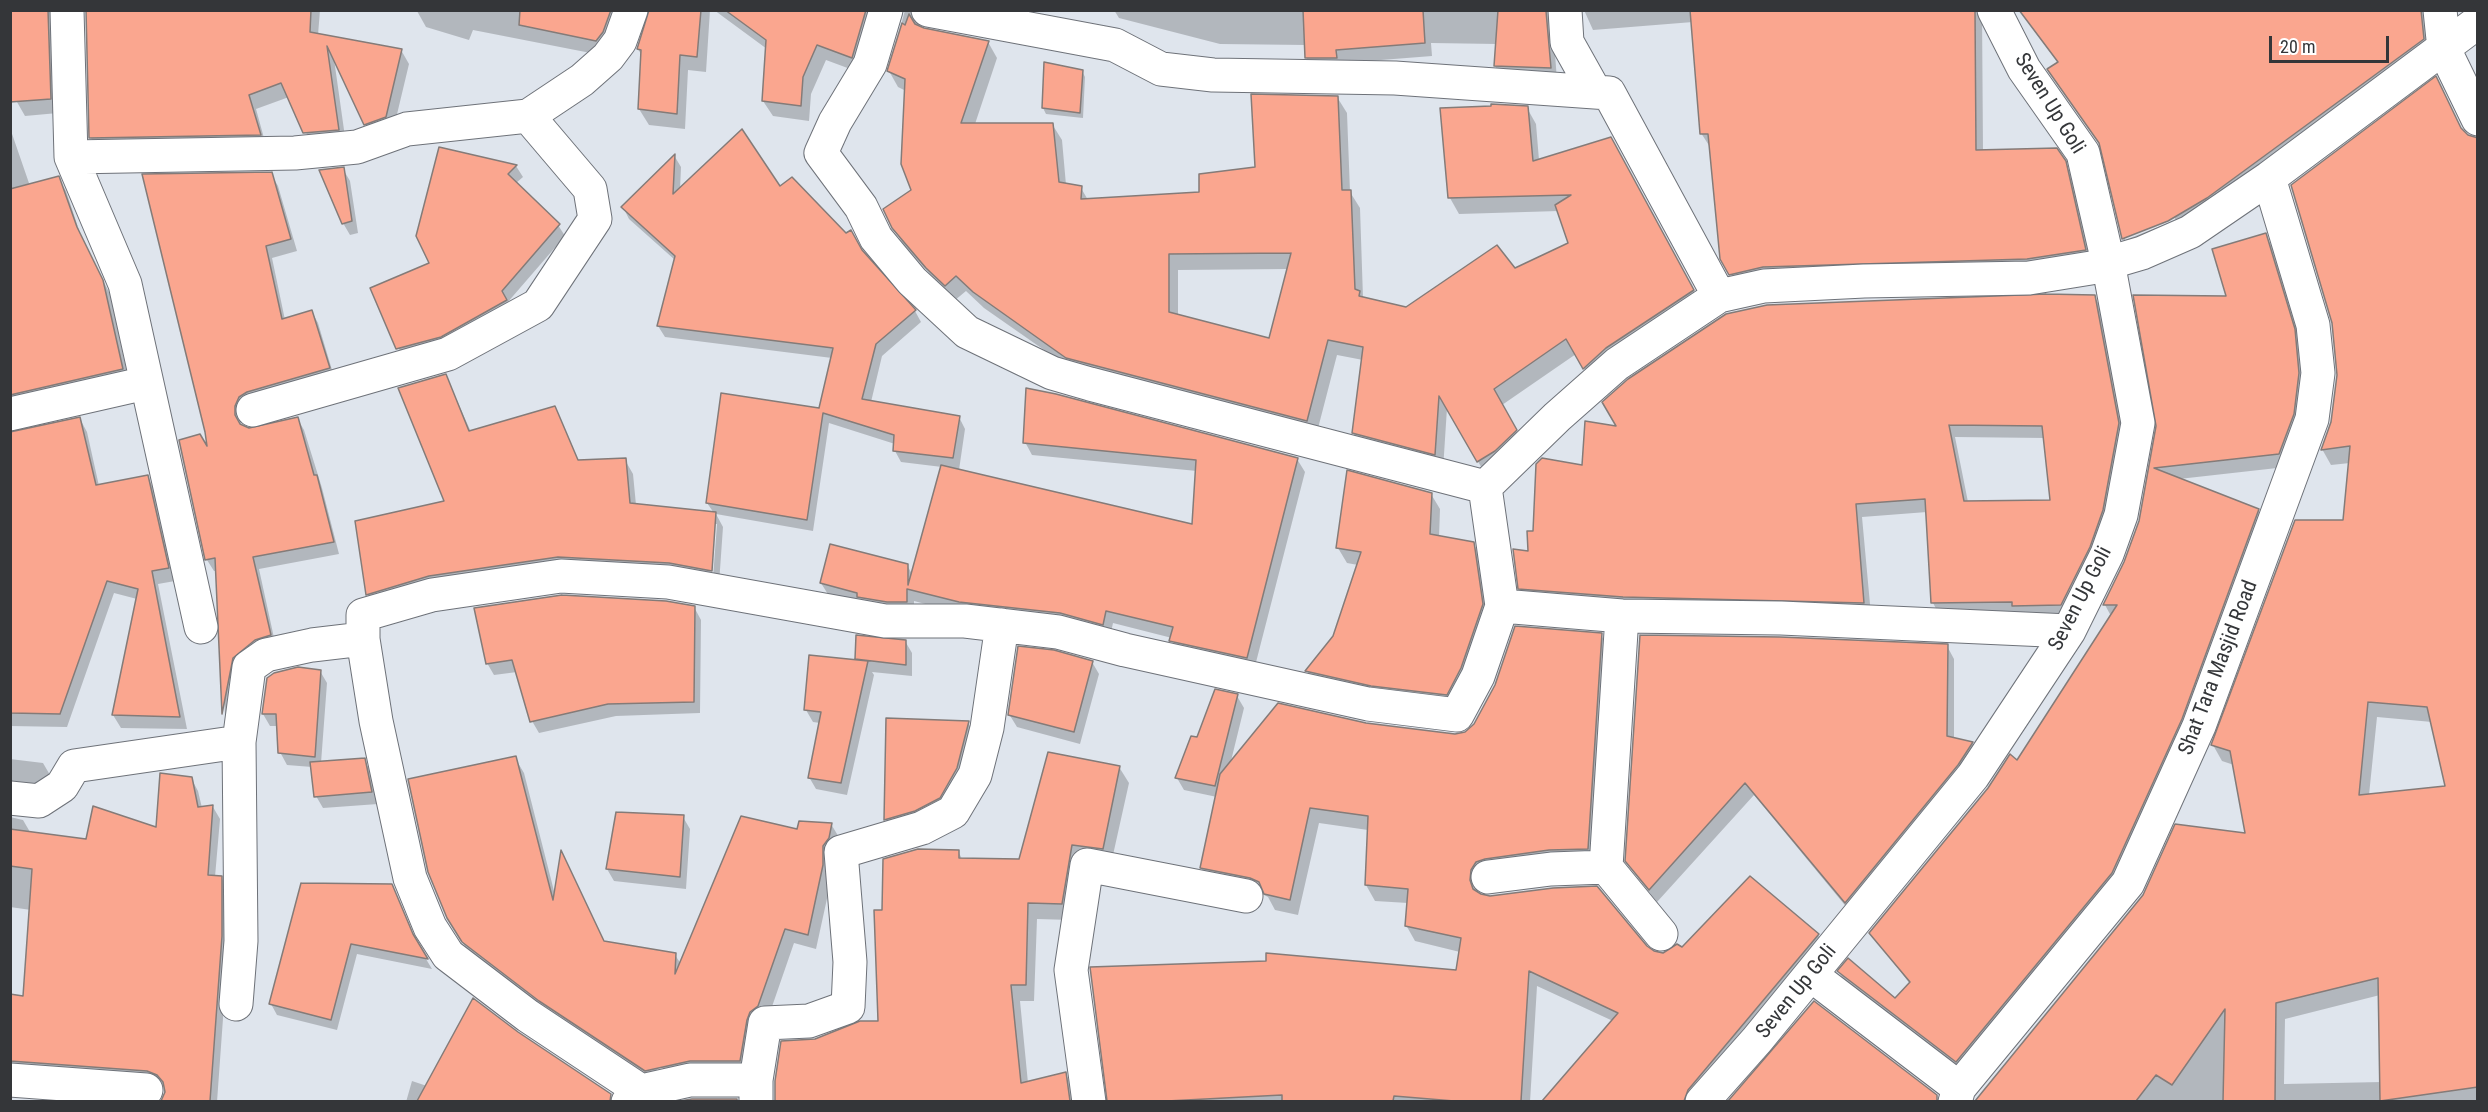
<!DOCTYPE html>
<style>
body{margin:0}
#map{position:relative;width:2488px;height:1112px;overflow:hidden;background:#dfe5ed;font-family:"Roboto Condensed",sans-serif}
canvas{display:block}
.frame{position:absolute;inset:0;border:12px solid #343639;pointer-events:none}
.scale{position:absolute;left:2269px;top:36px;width:120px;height:27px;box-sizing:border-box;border:3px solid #343639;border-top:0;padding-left:8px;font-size:18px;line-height:21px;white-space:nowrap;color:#343639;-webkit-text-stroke:4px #fff;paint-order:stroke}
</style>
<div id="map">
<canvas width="2488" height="1112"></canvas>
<div class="frame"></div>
<div class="scale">20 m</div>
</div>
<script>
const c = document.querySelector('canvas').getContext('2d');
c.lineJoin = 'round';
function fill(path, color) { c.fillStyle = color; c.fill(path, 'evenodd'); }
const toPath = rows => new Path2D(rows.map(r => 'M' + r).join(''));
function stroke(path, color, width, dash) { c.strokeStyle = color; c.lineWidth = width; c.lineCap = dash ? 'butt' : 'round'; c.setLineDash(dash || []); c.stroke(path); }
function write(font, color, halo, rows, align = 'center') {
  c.font = font + ' "Roboto Condensed",sans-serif'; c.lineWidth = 4.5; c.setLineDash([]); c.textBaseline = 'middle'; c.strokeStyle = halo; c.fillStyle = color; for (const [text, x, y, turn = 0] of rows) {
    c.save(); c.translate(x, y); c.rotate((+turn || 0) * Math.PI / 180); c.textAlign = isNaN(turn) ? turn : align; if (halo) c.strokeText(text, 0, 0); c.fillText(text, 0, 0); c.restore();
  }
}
fill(toPath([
 [10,10,63,10,58,113,25,116,17,102,12,60],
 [87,10,320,10,318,35,401,50,409,64,393,131,373,138,334,59,346,144,313,147,289,97,256,109,267,149,99,152,91,138],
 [630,10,606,56,473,30,469,40,426,27,417,11],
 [650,10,710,10,706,72,688,70,685,129,649,125,639,109,642,56,638,49],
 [714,10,885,10,861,73,826,60,811,94,809,121,773,116,763,101,767,49],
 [905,10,927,10,922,14,918,27,988,42,997,58,975,124,1052,124,1062,140,1066,185,1081,188,1088,200,1201,194,1256,169,1337,97,1347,113,1350,192,1360,208,1363,298,1406,309,1515,270,1570,243,1559,211,1459,214,1450,198,1527,108,1536,124,1539,160,1620,154,1702,306,1593,384,1576,354,1502,405,1525,447,1487,477,1447,408,1443,470,1362,448,1353,433,1363,360,1337,355,1316,436,1077,373,984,308,966,291,954,301,903,244,893,227,913,190,906,91,898,87,889,71],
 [1288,269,1270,339,1178,316,1178,270],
 [1114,10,1559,10,1553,25,1557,81,1503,79,1495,66,1497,44,1431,43,1432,56,1343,63,1314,71,1306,57,1306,45,1220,44,1119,18],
 [1584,10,1982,10,1983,151,2064,162,2072,176,2092,263,1738,287,1722,258,1710,147,1701,133,1693,22,1593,30],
 [2019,10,2435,10,2431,53,2131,252,2123,239,2101,146,2049,69,2058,63],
 [2174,217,2176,220,2125,240,2125,236],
 [1082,71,1085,77,1083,118,1046,114,1043,108],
 [2436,79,2463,132,2478,139,2478,1102,1976,1102,2144,896,2247,834,2234,765,2222,761,2213,745,2345,522,2350,463,2331,465,2322,449],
 [2377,717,2432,722,2447,787,2369,795],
 [2380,995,2382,1082,2284,1084,2285,1019],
 [10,128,30,186,58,178,66,191,83,242,110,294,129,382,10,410],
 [440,149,516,166,523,177,516,183,558,225,565,236,507,303,512,312,404,360,372,289,431,263],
 [675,157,681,167,680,190,780,189,862,253,915,311,921,322,882,356,871,402,959,417,965,429,959,470,1194,526,1197,471,1032,455,1025,442,1297,459,1305,472,1254,670,1178,653,1172,638,1113,623,1110,637,967,615,914,601,914,615,829,596,821,583,907,565,912,574,942,467,901,462,895,451,895,444,829,423,813,531,716,514,723,527,719,584,678,577,375,608,367,594,446,502,446,376,471,432,554,408,579,462,625,460,633,474,636,505,714,513,707,503,821,410,832,358,665,337,658,326,675,260,629,219,623,207],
 [714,524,717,524,713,578,710,578],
 [343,169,350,181,358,233,350,235,343,223],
 [271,174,278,186,297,251,272,258,285,320,312,312,318,323,335,380,241,417,241,425,249,430,297,418,304,430,322,488,339,554,259,569,276,647,230,722,225,714,218,571,214,571,207,560,181,441,209,453],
 [2265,234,2273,248,2301,343,2306,387,2286,467,2179,479,2258,510,2266,523,2119,887,1964,1074,1847,985,1839,972,1895,1000,1910,984,1871,933,2017,762,2111,616,2105,605,2125,563,2140,522,2158,426],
 [2094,296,2102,309,2125,437,2109,524,2068,618,1940,616,1933,603,1927,512,1862,517,1871,615,1527,601,1520,588,1534,533,1584,467,1618,428],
 [1955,437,2045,438,2051,501,1968,502],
 [80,419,87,432,99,486,147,477,155,490,175,581,158,584,187,729,121,728,113,715,137,599,114,593,67,727,10,726,10,434],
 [1431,494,1440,509,1439,537,1473,543,1482,559,1491,620,1455,710,1315,686,1307,671,1334,637,1358,565,1347,563,1338,548],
 [694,607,701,620,700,713,616,716,539,733,532,721,517,672,494,675,487,663],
 [1601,635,1610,651,1597,864,1479,887,1478,894,1664,954,1682,949,1750,878,1818,935,1827,951,1700,1102,1544,1102,1613,1021,1537,986,1530,1102,1109,1102,1457,972,1460,952,1415,941,1406,925,1408,903,1375,901,1366,885,1368,830,1319,823,1298,915,1275,910,1268,897,1260,893,1210,884,1201,868,1217,797,1184,790,1177,778,1198,739,1237,696,1244,708,1230,765,1365,724,1455,735,1466,733],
 [905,641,912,653,912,676,872,672,874,675,847,795,816,789,809,777,820,723,813,722,806,710,859,662,857,658],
 [1947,646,1954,659,1954,739,1972,743,1980,756,1853,915,1754,795,1657,902,1635,874,1627,860],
 [1092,662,1099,674,1080,744,1017,727,1009,714],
 [320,671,327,683,321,763,364,760,371,772,378,804,323,808,316,796,312,767,287,765,280,752,278,726,270,726,263,714],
 [968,723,975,735,946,810,892,831,885,819],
 [515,758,524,773,555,895,562,855,605,943,675,955,681,964,799,831,831,824,840,839,816,949,794,943,748,1076,671,1082,661,1065,647,1081,472,957,457,934],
 [10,759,43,763,50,775,44,792,10,793],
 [1119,767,1129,783,1111,864,1071,920,1037,919,1034,1001,1020,1001,1028,1083,1065,1073,1074,1089,1076,1102,776,1102,776,1082,815,1040,880,1022,883,911,958,851,962,859,1020,861],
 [191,778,198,791,202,808,213,807,220,819,215,877,221,877,228,890,228,949,217,1102,163,1102,165,1086,19,1073,10,1075,10,995,24,997,31,910,10,907,10,817,23,820,30,832,87,840,158,829],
 [683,817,690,829,686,889,614,881,607,869],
 [391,885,417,944,432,969,357,954,337,1030,277,1015,271,1004],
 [1814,1003,1936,1096,1939,1102,1729,1102],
 [517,1033,610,1095,614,1102,518,1102,513,1097,512,1102,406,1102,412,1081,427,1086],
 [692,1100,736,1100,737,1102,687,1102]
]), '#0003');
const building = toPath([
 [10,10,48,10,51,99,10,102,10,10],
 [86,10,311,10,310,32,402,49,386,117,364,125,327,46,339,130,303,133,281,83,249,95,261,135,89,138,86,10],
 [520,10,611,10,603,32,596,41,519,25,520,10],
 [649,10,701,10,697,57,680,55,677,114,638,109,641,50,637,49,649,10],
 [725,10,866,10,852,58,817,45,803,77,801,106,762,101,766,40,725,10],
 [1303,10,1423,10,1425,43,1336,50,1337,58,1305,58,1303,10],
 [1498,10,1546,11,1551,68,1494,66,1498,10],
 [1690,10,1975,10,1976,150,2057,148,2066,161,2086,250,2027,259,1763,267,1729,275,1720,259,1708,134,1700,134,1690,10],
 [2019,10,2421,10,2424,39,2207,198,2168,221,2122,239,2099,143,2047,69,2058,62,2019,10],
 [909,14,915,24,924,28,989,41,961,123,1053,123,1059,182,1082,186,1081,199,1199,192,1199,174,1255,167,1251,94,1338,96,1342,190,1351,190,1355,289,1360,291,1359,296,1406,307,1497,245,1515,268,1568,243,1555,205,1571,195,1448,198,1440,108,1491,106,1491,104,1528,106,1533,161,1611,137,1694,290,1606,348,1583,369,1566,339,1494,389,1517,430,1495,451,1477,462,1439,396,1435,455,1352,433,1363,347,1328,340,1307,421,1066,358,973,292,956,276,945,286,926,268,892,228,883,209,911,190,901,164,905,79,887,71,902,23,905,25,909,14],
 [1291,253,1269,338,1169,312,1169,254,1291,253],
 [1044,62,1083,70,1080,113,1042,108,1044,62],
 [2436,76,2461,128,2468,135,2478,138,2478,1087,2380,1101,2378,978,2276,1003,2275,1101,2223,1101,2225,1009,2172,1085,2156,1075,2136,1101,1975,1101,2143,895,2175,824,2245,833,2230,751,2211,745,2295,520,2343,520,2350,446,2321,450,2331,422,2337,375,2332,323,2291,185,2436,76],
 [2368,702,2427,707,2445,786,2359,795,2368,702],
 [742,129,780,186,792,177,846,233,851,230,862,250,916,310,876,344,862,399,960,416,953,458,893,451,894,435,823,413,807,520,706,503,721,393,819,408,833,348,657,326,675,256,621,207,675,154,673,194,742,129],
 [439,147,517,165,508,174,560,224,502,291,507,300,441,337,396,349,370,288,429,263,416,236,439,147],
 [344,167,352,221,342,224,319,170,344,167],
 [272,172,291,239,266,246,282,319,312,310,330,368,247,392,239,397,235,406,235,415,240,424,249,428,298,417,314,475,317,475,334,542,253,557,271,635,255,640,233,658,222,714,215,558,205,560,179,440,200,434,207,446,205,432,142,174,272,172],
 [59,176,77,227,103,280,123,369,10,395,10,189,59,176],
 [2266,233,2295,329,2299,373,2294,414,2279,454,2154,468,2259,509,2182,719,2112,873,1956,1062,1837,971,1848,958,1895,998,1910,982,1869,933,1988,788,2010,754,2017,760,2117,605,2103,605,2124,562,2139,521,2156,426,2133,295,2226,296,2212,249,2266,233],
 [2046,294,2095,295,2119,423,2103,510,2090,547,2061,605,2012,606,2012,602,1931,603,1925,499,1856,504,1864,603,1623,597,1518,589,1513,549,1528,551,1527,531,1533,531,1536,464,1542,458,1582,465,1585,421,1616,426,1602,402,1628,379,1726,314,1767,305,2046,294],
 [1949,425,2042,426,2050,500,1964,501,1949,425],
 [446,374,469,431,555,406,578,460,626,458,630,503,716,512,712,571,669,563,558,557,429,576,366,595,355,521,444,501,398,388,446,374],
 [1026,388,1056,394,1298,458,1247,658,1169,641,1173,627,1106,611,1103,625,1060,613,959,602,907,589,907,602,887,602,857,597,857,593,820,583,830,544,908,564,908,585,941,465,1192,524,1196,460,1023,443,1026,388],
 [80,417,96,485,148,475,169,568,152,571,180,717,112,715,138,589,107,581,60,714,10,713,10,432,80,417],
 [1347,470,1432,493,1430,534,1474,542,1483,604,1461,668,1447,695,1371,686,1305,671,1333,636,1361,552,1336,548,1347,470],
 [562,595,666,601,695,606,694,702,608,704,530,722,512,660,486,664,474,608,562,595],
 [1515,626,1602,633,1588,849,1549,850,1485,859,1476,862,1471,870,1470,880,1473,889,1481,894,1490,896,1553,888,1597,886,1647,946,1654,951,1663,953,1677,944,1682,947,1750,876,1819,934,1688,1090,1684,1101,1542,1101,1618,1013,1529,971,1521,1101,1454,1101,1394,1096,1393,1101,1282,1101,1282,1095,1167,1101,1107,1101,1090,967,1266,961,1266,953,1456,970,1461,938,1405,926,1408,889,1365,885,1368,816,1310,808,1290,900,1264,894,1259,882,1250,878,1200,868,1220,774,1278,703,1366,723,1455,734,1465,732,1474,724,1495,685,1515,626],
 [856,635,906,640,906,665,855,659,856,635],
 [1640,635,1780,637,1948,644,1947,736,1973,742,1958,765,1845,903,1745,783,1649,890,1625,861,1640,635],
 [1018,646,1054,650,1093,661,1074,732,1008,715,1018,646],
 [809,655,868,661,841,783,808,778,821,712,804,710,809,655],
 [298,667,321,670,315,757,278,753,276,714,262,714,267,678,274,673,298,667],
 [1215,689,1238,694,1215,786,1175,778,1191,736,1197,737,1215,689],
 [886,718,969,721,957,768,940,798,915,811,884,820,886,718],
 [1048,752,1120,766,1103,849,1072,845,1062,904,1028,903,1026,985,1011,985,1021,1083,1066,1072,1070,1101,775,1101,775,1081,781,1041,815,1039,860,1021,878,1021,874,910,882,910,883,859,918,849,959,850,959,858,1019,859,1048,752],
 [516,756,553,900,561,850,604,941,676,953,675,974,741,816,797,829,799,821,832,823,829,838,823,846,823,865,808,935,785,929,758,1006,750,1012,747,1020,740,1061,690,1061,645,1071,539,1001,462,942,447,918,428,872,408,779,516,756],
 [365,758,372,792,314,797,310,762,365,758],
 [160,773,192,777,198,807,213,805,208,875,222,876,222,936,210,1101,161,1101,165,1092,163,1082,157,1075,147,1071,10,1061,10,994,23,996,32,869,10,866,10,829,86,839,93,806,156,827,160,773],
 [616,812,684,815,680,877,606,869,616,812],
 [301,883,392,884,413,934,428,959,351,944,331,1020,269,1004,301,883],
 [473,998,518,1032,611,1094,610,1101,417,1101,473,998],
 [1814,1001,1937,1095,1937,1101,1728,1101,1814,1001],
 [692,1099,737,1099,737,1101,680,1101,692,1099]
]);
fill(building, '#faa68f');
stroke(building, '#847b78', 1.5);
const minor = toPath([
 [67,10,71,157,125,284,201,627],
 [886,10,870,64,835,122,821,153,861,207,876,238,912,281,967,332,1052,373,1090,384,1485,487,1557,417,1617,364,1719,296,1764,286,1864,281,2029,278,2091,268,2142,253,2190,232,2269,178,2478,22],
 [928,10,1115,45,1161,69,1213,75,1395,78,1609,93,1719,296],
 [1565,10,1567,42,1595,92],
 [2440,10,2444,49,2478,119],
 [71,157,295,153,357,147,407,129,528,116,582,80,608,57,620,41,631,10],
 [253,410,448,354,538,305,595,219,590,189,528,116],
 [10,414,146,383],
 [1502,606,1622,616,1781,618,2069,631],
 [1622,616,1606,867,1661,934],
 [363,639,376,721,410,878,430,927,448,955,528,1016,641,1091],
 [10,798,39,801,62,786,74,766,239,742,249,667,266,655,312,645,363,639,363,615,432,595,561,576,668,582,885,621,965,621,1058,632,1125,650,1368,704,1457,715,1478,676,1502,606,1485,487],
 [1488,877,1551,869,1606,867],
 [1811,975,1959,1088],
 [236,1004,241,941,239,742],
 [10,1080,146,1090],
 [628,1102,641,1091,690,1080,756,1080],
 [756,1102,756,1080,765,1023,809,1021,848,1007,850,962,841,852,922,828,953,812,975,775,987,728,1002,625],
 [1089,1102,1071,970,1087,865,1246,896],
 [1702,1102,1757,1040,1973,776,2069,631,2107,554,2121,515,2138,423,2108,262,2083,153,2024,69,1994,10],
 [1955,1102,1959,1088,2128,883,2199,726,2312,419,2318,373,2313,325,2269,178]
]);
stroke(minor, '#6e7279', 35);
stroke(minor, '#fff', 33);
write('21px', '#343639', '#fff', [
 ["Seven Up Goli",2049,104,58],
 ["Seven Up Goli",2081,599,-63],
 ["Shat Tara Masjid Road",2219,668,-69],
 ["Seven Up Goli",1797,992,-51]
]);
</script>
